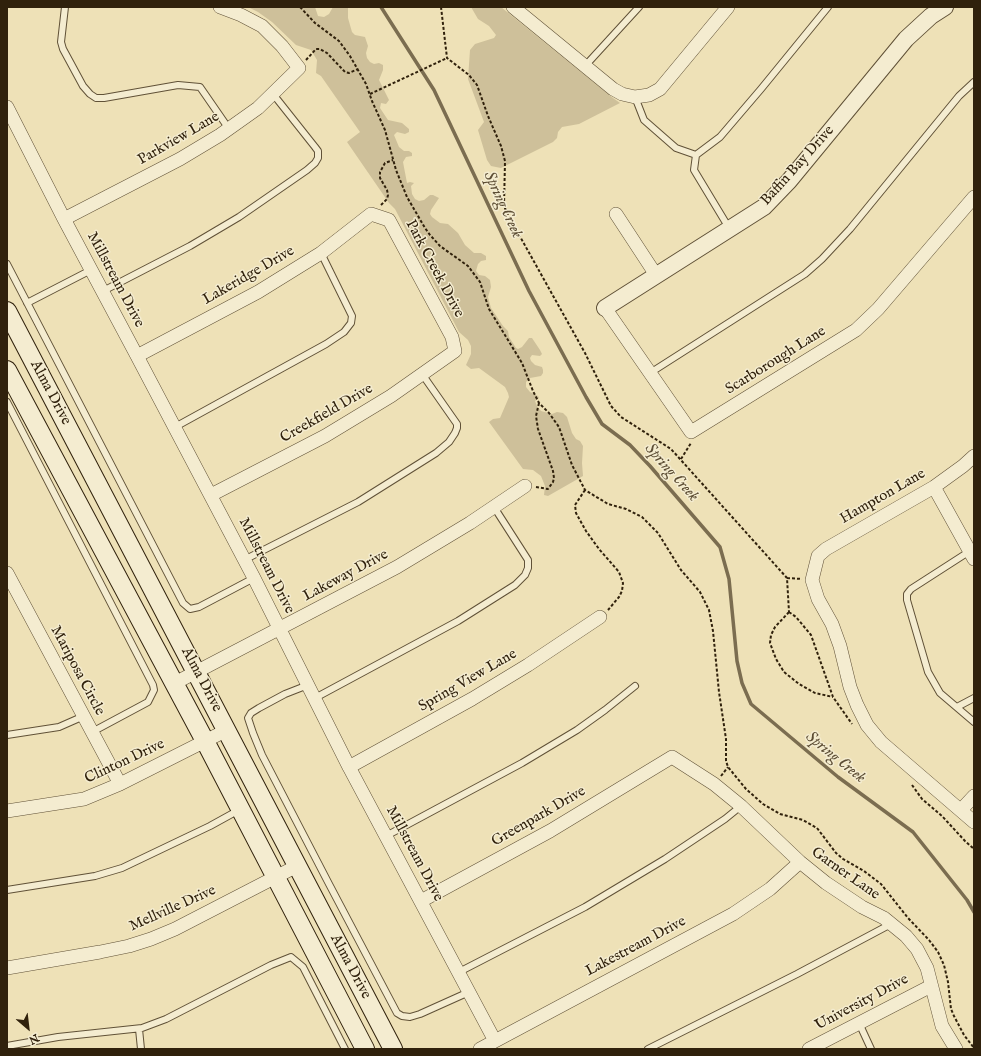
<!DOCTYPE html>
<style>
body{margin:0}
#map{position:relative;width:981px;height:1056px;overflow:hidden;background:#eee1b7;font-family:"IM FELL English",serif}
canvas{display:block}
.frame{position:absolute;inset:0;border:8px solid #30210c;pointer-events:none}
.north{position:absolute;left:8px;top:1008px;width:40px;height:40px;-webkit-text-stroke:3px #f4ecd0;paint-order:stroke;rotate:152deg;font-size:11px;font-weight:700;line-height:16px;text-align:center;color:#30210c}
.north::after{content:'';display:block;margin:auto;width:14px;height:18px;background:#30210c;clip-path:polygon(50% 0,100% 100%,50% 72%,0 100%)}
</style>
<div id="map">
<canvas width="981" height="1056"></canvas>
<div class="frame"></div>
<div class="north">N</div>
</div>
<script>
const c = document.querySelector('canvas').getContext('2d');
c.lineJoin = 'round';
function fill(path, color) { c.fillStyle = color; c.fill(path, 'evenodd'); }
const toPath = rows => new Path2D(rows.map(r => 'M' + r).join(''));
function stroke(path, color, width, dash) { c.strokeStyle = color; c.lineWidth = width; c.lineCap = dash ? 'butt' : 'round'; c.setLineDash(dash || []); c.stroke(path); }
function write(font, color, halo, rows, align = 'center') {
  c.font = font + ' "IM FELL English",serif'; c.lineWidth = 3; c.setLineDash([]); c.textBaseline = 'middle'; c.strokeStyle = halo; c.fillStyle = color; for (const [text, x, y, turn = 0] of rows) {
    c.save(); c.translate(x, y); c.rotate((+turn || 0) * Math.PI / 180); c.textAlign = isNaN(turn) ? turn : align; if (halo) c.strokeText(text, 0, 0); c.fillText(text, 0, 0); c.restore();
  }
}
fill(toPath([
 [248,7,315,7,318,16,324,17,329,14,333,7,348,7,348,18,352,32,355,35,365,37,368,46,366,53,367,58,370,62,374,64,379,63,383,65,383,70,379,80,389,100,386,104,381,103,380,108,388,120,402,123,409,129,409,132,405,134,397,132,394,135,399,147,404,151,409,151,412,153,412,156,406,157,403,162,407,183,410,182,414,183,411,186,412,194,415,199,419,201,424,200,430,195,433,195,439,198,431,210,430,214,432,217,440,223,448,224,458,233,465,245,474,253,481,253,486,256,486,260,481,261,478,264,476,271,479,275,485,276,490,280,491,287,488,297,491,308,503,326,508,331,509,337,516,348,518,349,522,347,529,338,532,338,540,350,542,354,540,356,532,355,530,358,531,361,535,365,542,367,543,370,543,373,541,376,530,378,526,382,526,387,530,392,538,396,539,398,535,401,537,406,541,411,552,414,557,412,563,413,567,417,572,433,576,439,580,441,583,446,582,463,583,476,548,496,544,495,545,486,541,476,533,470,523,469,489,422,493,419,500,418,509,397,508,393,505,387,479,368,471,369,466,365,471,354,471,346,468,340,459,332,395,209,389,203,347,142,360,132,321,76,316,73,317,60,311,50,296,45,272,22,258,12],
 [471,7,501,7,613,98,620,103,579,124,562,127,558,132,557,138,553,142,501,168,491,166,487,160,478,130,484,122,468,79,470,50,475,44,494,38,496,35,489,26,478,19]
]), '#cec09a');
stroke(toPath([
 [381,7,434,90,529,291,586,397,602,424,630,445,650,466,720,547,729,579,737,661,742,683,751,704,838,777,913,832,967,900,974,912]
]), '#7b6d50', 3.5);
const service = toPath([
 [65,7,61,42,63,49,83,86,90,94,96,98,104,98,178,85,200,87,229,129],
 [585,66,639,7],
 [635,97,644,120,676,148,696,155,694,170,729,228],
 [696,155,720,137,761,89,828,7],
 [7,264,183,603,190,609,199,607,254,578],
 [103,291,190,246,239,217,307,170,315,163,318,158,318,151,315,147,273,94],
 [27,303,91,270],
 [650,373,805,274,822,259,850,229,959,96,974,82],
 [7,402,153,685,154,690,148,702,92,732],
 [175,427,326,344,344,332,351,323,352,316,321,253],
 [970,551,911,589,907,594,907,600,928,672,940,693,974,722],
 [244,560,358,502,436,453,449,442,455,433,457,428,457,424,422,374],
 [308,685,285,694,259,708,251,713,248,718,253,733,262,755,329,884,397,1013,402,1016,410,1017,420,1014,469,992],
 [315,698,458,621,515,585,525,575,528,568,528,560,494,507],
 [957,707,974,698],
 [7,735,59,727,84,716],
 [386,836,522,763,577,730,605,710,635,686],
 [7,890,95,876,122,868,210,826,239,810],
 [459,972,585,907,665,859,725,819,741,806],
 [859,1023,871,1049],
 [139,1029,141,1049],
 [7,1046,58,1037,142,1028,166,1019,271,965,291,957,303,967,345,1049],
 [648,1049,797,974,891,924]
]);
const minor = toPath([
 [513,7,613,89,622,94,635,97,649,95,660,89,728,7],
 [7,107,64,219,137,356,254,578,349,767,495,1041],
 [616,214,656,275],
 [64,219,180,159,220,135,258,108,299,68,282,46,262,26,241,15,220,7],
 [605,308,691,432,856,330,878,309,974,197],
 [137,356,258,292,321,253,371,214,389,220,452,337,455,351,391,396,325,436,211,495],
 [974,456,963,466,934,487,826,549,818,556,812,580,818,599,832,624,840,646,850,687,857,705,867,725,881,742,974,822],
 [934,487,974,559],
 [7,573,120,784],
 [175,683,397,567,470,523,525,486],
 [349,767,472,699,528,665,600,617],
 [961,810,974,796],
 [7,811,84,799,120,784,227,730],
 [421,901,550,831,672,757,714,784,741,806,800,862,826,883,862,907,884,918,906,936,917,949,927,968,942,1026,956,1049],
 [7,968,100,952,129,946,151,939,175,929,297,866],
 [480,1049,733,914,770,889,800,862],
 [809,1049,931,986]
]);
const tertiary = toPath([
 [605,308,764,207,789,181,906,39,931,16,945,7]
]);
const secondary = toPath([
 [7,311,393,1049],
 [7,370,205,741,365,1049]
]);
stroke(service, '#605137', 8);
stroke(minor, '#605137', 14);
stroke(tertiary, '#605137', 18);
stroke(secondary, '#30210c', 20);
stroke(toPath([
 [300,7,315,23,339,41,350,56,366,84,372,101,385,130,396,170,407,197,425,228,430,235,440,246,468,266,480,282,489,309,522,363,533,391,539,403,549,413,559,427,572,465,585,490,608,504,626,509,642,517,658,533,681,570,700,592,709,610,713,631,719,692,726,739,726,761,728,767,746,789,763,804,780,814,803,820,817,828,836,853,843,859,864,871,881,884,908,918,929,940,938,952,944,965,948,982,951,1009,954,1016,964,1035,974,1048],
 [441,7,447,58,469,75,477,85,488,116,501,146,505,161,504,206,508,215,585,353,611,406,621,417,671,449,787,578,789,612],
 [306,60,316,49,320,49,327,53,345,72,349,73,358,69],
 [370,94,447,58],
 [381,205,387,199,388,195,387,190,380,178,380,172,385,163,393,160],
 [681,459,691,443],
 [536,487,548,489,553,482,554,478,553,471,538,429,536,416,539,403],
 [585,490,575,505,576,513,586,531,599,549,619,572,623,583,622,591,619,597,608,610],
 [787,578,802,579],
 [789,612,796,617,811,635,833,697,852,724],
 [789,612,775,627,771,635,770,643,776,659,784,672,799,684,815,693,833,697],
 [721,776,728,767],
 [912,785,922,799,942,816,965,841,974,849]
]), '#30210c', 2, [3, 2]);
stroke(service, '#f4ecd0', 6);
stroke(minor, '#f4ecd0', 13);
stroke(tertiary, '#f4ecd0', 16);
stroke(secondary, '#f4ecd0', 18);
write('15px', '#30210c', '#f4ecd0', [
 ["Parkview Lane",179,139,-30],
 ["Baffin Bay Drive",798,166,-48],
 ["Park Creek Drive",434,269,62],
 ["Lakeridge Drive",249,276,-30],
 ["Millstream Drive",115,280,62],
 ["Scarborough Lane",776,361,-32],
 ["Alma Drive",50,393,62],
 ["Creekfield Drive",327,414,-30],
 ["Hampton Lane",883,497,-30],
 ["Millstream Drive",266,566,63],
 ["Lakeway Drive",346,576,-28],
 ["Mariposa Circle",77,671,62],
 ["Alma Drive",201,680,62],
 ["Spring View Lane",468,681,-30],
 ["Clinton Drive",125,762,-25],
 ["Greenpark Drive",539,817,-30],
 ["Millstream Drive",414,854,62],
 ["Garner Lane",845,874,35],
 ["Mellville Drive",173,909,-24],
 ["Lakestream Drive",636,947,-28],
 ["Alma Drive",350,967,62],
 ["University Drive",862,1003,-28]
]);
write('italic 16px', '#5c4d34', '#f4ecd0', [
 ["Spring Creek",502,205,65],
 ["Spring Creek",671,473,48],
 ["Spring Creek",835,758,39]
]);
</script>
